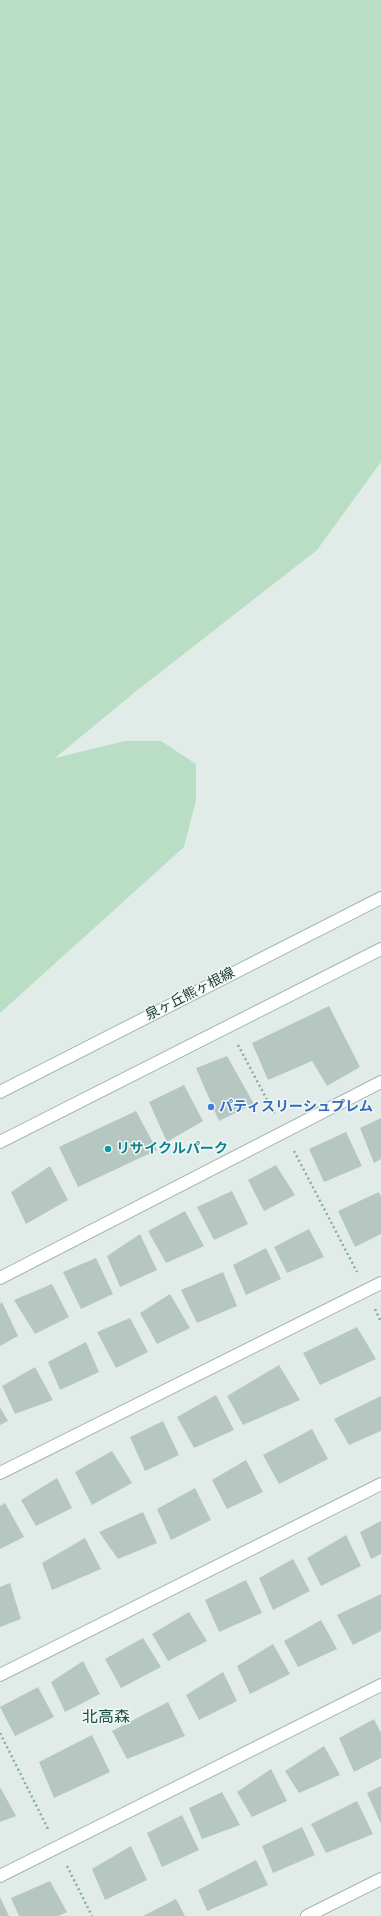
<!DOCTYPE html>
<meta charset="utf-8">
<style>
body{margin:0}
canvas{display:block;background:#e1ece8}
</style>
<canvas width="381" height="1916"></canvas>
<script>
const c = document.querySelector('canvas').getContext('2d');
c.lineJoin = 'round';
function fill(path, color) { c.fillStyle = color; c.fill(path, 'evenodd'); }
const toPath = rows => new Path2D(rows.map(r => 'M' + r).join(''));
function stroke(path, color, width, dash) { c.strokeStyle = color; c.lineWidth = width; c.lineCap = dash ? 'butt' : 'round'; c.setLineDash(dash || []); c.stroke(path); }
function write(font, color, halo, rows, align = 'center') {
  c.font = font + ' Quicksand,"Noto Sans JP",sans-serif'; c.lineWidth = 3; c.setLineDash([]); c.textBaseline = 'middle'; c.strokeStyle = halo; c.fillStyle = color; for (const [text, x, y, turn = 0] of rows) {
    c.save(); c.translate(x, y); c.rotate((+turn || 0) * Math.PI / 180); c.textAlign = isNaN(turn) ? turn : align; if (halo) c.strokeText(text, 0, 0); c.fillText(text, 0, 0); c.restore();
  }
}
fill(toPath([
 [0,0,381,0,381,462,317,550,135,692,55,758,125,741,161,741,196,764,196,800,184,847,0,1013]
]), '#b9dec5');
fill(toPath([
 [329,1006,360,1067,327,1086,312,1061,268,1080,252,1043],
 [227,1056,254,1104,219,1121,196,1068],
 [184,1085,203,1121,167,1142,149,1102],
 [136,1111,157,1150,78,1187,59,1147],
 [381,1118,381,1159,374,1163,360,1128],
 [346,1132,362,1166,324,1182,309,1149],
 [276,1165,295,1195,264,1211,248,1180],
 [50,1166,68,1200,26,1224,11,1192],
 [232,1191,248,1224,214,1240,197,1207],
 [379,1192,381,1197,381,1234,355,1247,338,1211],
 [185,1211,204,1246,166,1263,148,1231],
 [309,1229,324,1257,287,1273,274,1247],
 [140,1234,157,1270,120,1287,107,1256],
 [266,1248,281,1279,246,1295,233,1265],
 [96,1258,113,1294,81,1309,63,1272],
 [223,1272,237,1306,197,1323,181,1290],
 [52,1284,69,1317,35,1334,14,1300],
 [170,1294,190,1328,157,1344,140,1313],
 [2,1302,18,1336,0,1346,0,1304],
 [130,1318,148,1352,116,1368,97,1332],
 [357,1327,376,1359,320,1385,303,1353],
 [86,1342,99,1372,60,1390,48,1362],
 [279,1365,300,1400,243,1425,227,1396],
 [35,1367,53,1400,15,1414,2,1386],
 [216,1395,234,1430,194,1448,177,1417],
 [381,1396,381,1431,349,1445,334,1419],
 [0,1407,8,1421,0,1425],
 [163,1421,179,1455,145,1471,130,1437],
 [312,1429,328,1459,279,1484,263,1455],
 [112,1451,132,1483,92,1505,75,1472],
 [246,1460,263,1492,227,1509,212,1480],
 [57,1478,72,1508,36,1526,21,1500],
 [195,1488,211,1520,171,1540,157,1509],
 [5,1503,24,1537,0,1549,0,1506],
 [143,1512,157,1543,118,1559,99,1532],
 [381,1521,381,1554,371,1559,360,1532],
 [346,1535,361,1566,321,1586,307,1558],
 [85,1538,101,1569,52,1590,42,1563],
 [293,1559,310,1591,273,1610,259,1578],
 [246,1580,262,1613,219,1632,205,1600],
 [10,1583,21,1619,0,1627,0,1587],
 [381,1594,381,1631,353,1645,337,1615],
 [189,1612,207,1641,168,1661,152,1634],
 [321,1620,337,1649,298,1667,284,1641],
 [143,1638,161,1667,121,1688,105,1659],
 [273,1644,290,1674,250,1694,237,1666],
 [83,1661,100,1694,65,1712,51,1682],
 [223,1672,237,1701,199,1720,186,1695],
 [38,1687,54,1717,15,1736,0,1707],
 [168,1702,185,1736,127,1759,112,1731],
 [374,1719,381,1733,381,1758,354,1772,339,1738],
 [92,1735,110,1772,54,1798,39,1762],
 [324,1746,340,1775,299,1793,285,1771],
 [271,1769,287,1801,252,1817,237,1792],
 [381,1786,381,1824,367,1793],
 [0,1787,16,1816,0,1822],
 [222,1792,240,1825,202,1839,189,1808],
 [357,1801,373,1834,326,1853,311,1824],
 [182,1815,199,1850,162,1867,147,1833],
 [302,1827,315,1855,273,1873,262,1846],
 [131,1846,147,1880,105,1900,92,1869],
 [256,1860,268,1885,207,1911,198,1890],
 [50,1881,67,1912,58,1916,19,1916,11,1898],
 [0,1897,9,1916,0,1916],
 [176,1899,185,1916,143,1916]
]), '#b6c7c1');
const street = toPath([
 [0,1278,381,1082],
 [0,1473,381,1283],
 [0,1675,381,1484],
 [0,1876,381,1685],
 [307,1916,381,1879]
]);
const secondary = toPath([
 [0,1092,381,898],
 [0,1142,381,949]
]);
stroke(street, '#a4b4af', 14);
stroke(secondary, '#9fb8b0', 14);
stroke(toPath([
 [238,1045,274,1113],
 [294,1151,357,1272],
 [375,1309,381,1322],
 [0,1733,48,1829],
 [67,1866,92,1916]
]), '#81b0a3', 2.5, [2, 3]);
stroke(street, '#fff', 12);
stroke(secondary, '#fff', 12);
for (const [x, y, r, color] of [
 [211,1107,4,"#3f7fe0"],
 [108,1149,4,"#0f9aa8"]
]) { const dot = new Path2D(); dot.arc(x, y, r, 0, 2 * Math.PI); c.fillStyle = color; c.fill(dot); stroke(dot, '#f2f8f5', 1.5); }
write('14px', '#213d37', '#f2f8f5', [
 ["泉ヶ丘熊ヶ根線",190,994,-27]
]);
write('bold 14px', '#366cbe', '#f2f8f5', [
 ["パティスリーシュプレム",219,1107]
], 'left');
write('bold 14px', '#0d838f', '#f2f8f5', [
 ["リサイクルパーク",116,1149]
], 'left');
write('16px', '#1c5045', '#f2f8f5', [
 ["北高森",106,1717]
]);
</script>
